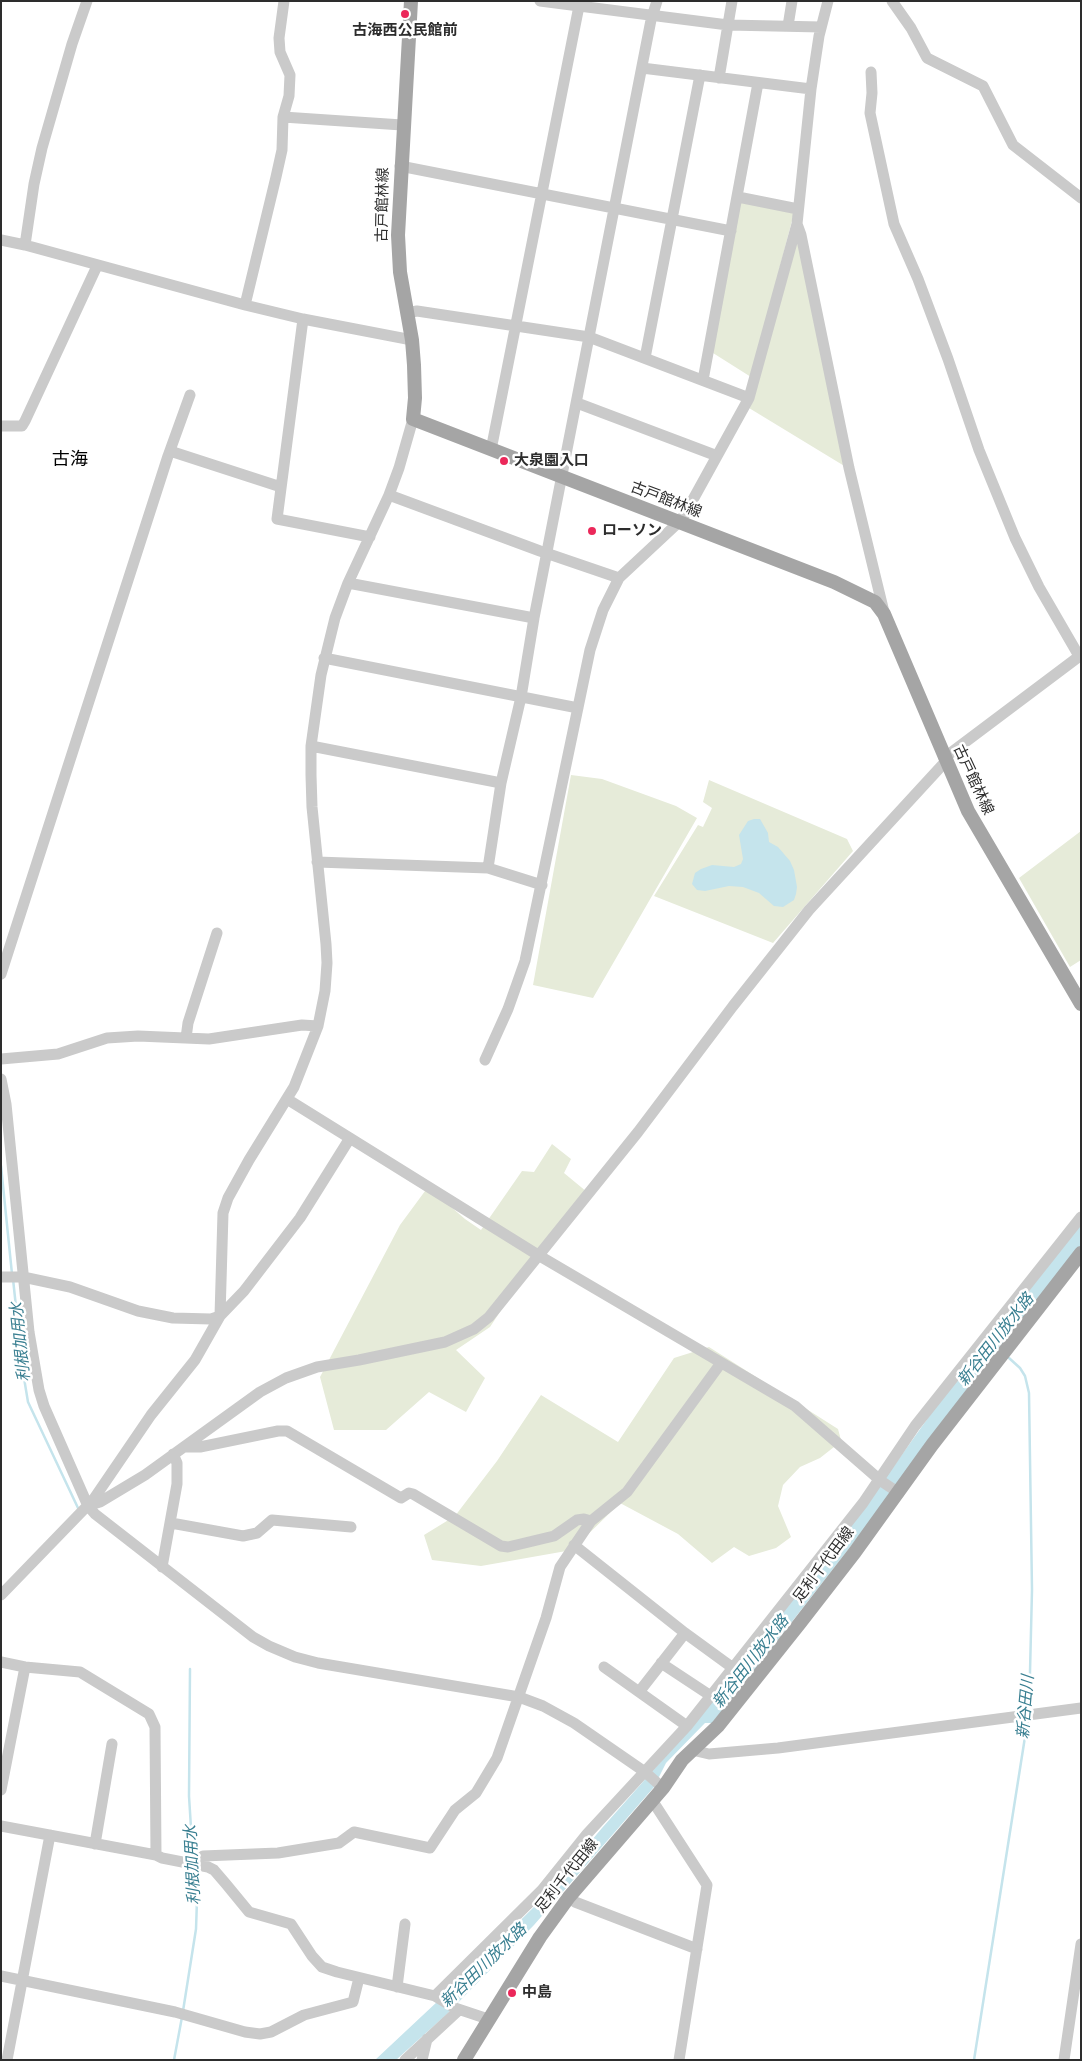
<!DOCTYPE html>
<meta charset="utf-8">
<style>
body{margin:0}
#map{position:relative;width:1082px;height:2061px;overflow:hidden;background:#fff;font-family:Arial,sans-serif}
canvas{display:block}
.frame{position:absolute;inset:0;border:2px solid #2d2d2d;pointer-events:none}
</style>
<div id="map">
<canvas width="1082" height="2061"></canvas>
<div class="frame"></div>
</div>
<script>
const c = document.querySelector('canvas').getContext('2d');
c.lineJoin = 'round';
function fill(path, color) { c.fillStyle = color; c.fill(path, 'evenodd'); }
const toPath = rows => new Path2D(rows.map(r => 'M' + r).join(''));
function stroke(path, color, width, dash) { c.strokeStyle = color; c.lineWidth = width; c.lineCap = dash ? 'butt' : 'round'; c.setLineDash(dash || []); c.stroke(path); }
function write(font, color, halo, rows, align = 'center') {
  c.font = font + ' Arial,"Noto Sans JP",sans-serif'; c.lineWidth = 5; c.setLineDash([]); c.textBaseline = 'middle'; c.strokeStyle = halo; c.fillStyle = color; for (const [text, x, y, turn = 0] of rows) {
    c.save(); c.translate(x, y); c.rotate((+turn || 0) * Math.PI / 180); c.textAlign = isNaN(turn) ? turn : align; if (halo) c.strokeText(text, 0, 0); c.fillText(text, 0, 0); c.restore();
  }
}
fill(toPath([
 [737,200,794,213,751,377,713,353],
 [798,233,846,467,749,408],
 [571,775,602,779,676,806,697,818,593,998,533,985],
 [709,780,847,839,853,851,773,943,654,896,698,825,703,827,712,808,703,802],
 [1081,831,1081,960,1070,967,1019,878],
 [552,1144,571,1159,564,1173,587,1192,545,1244,490,1327,456,1350,485,1378,466,1412,429,1392,386,1430,334,1430,320,1377,400,1225,428,1187,465,1219,481,1230,522,1171,534,1172],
 [709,1347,838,1429,841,1440,834,1447,820,1458,800,1467,783,1485,778,1506,791,1537,776,1548,749,1556,734,1547,712,1563,678,1534,620,1503,572,1550,481,1566,432,1560,424,1535,455,1516,497,1461,541,1395,618,1442,674,1358]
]), '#e6ebd9');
fill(toPath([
 [754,819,760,819,768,833,769,842,778,847,790,861,794,870,797,887,796,894,794,900,783,907,774,906,759,893,743,887,729,886,705,891,697,890,692,884,695,873,701,869,712,865,734,867,741,864,743,859,739,835,748,821],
 [723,1687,733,1697,712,1723,705,1723,666,1763,654,1787,534,1925,447,2014,396,2060,375,2060,454,1986,543,1898,602,1828,697,1721]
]), '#c5e4ec');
stroke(toPath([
 [1,1166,12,1274],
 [13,1279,23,1372,28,1402,78,1508],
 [1009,1358,1020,1368,1025,1376,1029,1393,1032,1590,1029,1713],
 [190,1669,189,1796,193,1860],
 [183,2011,196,1929,197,1900,194,1868],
 [174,2060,182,2017],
 [974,2060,1028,1718]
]), '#c5e4ec', 2.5);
stroke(toPath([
 [716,1707,893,1480,972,1369,1081,1234]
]), '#c5e4ec', 15);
stroke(toPath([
 [540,1,728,25,821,27],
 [892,1,911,28,927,58,983,86,1013,145,1081,198],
 [788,26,792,1],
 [642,68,811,89],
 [871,72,872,93,870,113,894,224,918,279,948,359,979,450,1015,538,1039,587,1079,656],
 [719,78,732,1],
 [283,117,402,125],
 [400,166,731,231],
 [738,197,798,209],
 [797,224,801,235,849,468,884,612],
 [1,240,25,245,245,305,303,319,412,340],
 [25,245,34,184,42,148,72,44,87,1],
 [245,305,276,177,282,150,283,117,289,96,290,75,280,52,279,38,284,1],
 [407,313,417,311,589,337,749,398],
 [303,319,277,519,370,537],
 [645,358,700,75],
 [703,380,758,83],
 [577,403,712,454,716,457],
 [1,426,22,426,25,421,97,266],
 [491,450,580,1],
 [170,451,281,487],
 [389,495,540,551,619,578],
 [348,583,534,618],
 [324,658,578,708],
 [311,746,501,783],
 [944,758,1081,655],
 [317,862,488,868,542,885],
 [488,868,501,783,521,697,534,618,651,20,657,1],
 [1,974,168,456,190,395],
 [186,1038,188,1023,217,933],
 [1,1059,58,1054,107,1038,138,1036,209,1039,302,1025,318,1026],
 [485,1060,508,1009,525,961,590,650,603,610,619,578,679,522,685,514,749,398,797,224,811,89,819,36,828,1],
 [1,1079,6,1104,29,1332,39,1390,44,1406,88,1506,95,1514,253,1637,269,1646,295,1657,318,1663,519,1697,543,1706,574,1723,645,1772,663,1788],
 [287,1099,538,1255,795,1406,881,1481,899,1493],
 [1,1277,23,1277,70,1287,138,1311,173,1318,211,1319,220,1316,244,1291,300,1218,350,1138],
 [184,1447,200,1447,278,1431,287,1431,401,1498,409,1493,413,1494,501,1546,508,1547,554,1536,577,1520,584,1519,591,1521],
 [90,1505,100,1502,145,1475,260,1392,286,1378,317,1367,359,1360,445,1342,474,1329,489,1317,638,1132,733,1006,809,910,946,761],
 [171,1523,243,1536,257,1533,272,1520,351,1527],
 [574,1545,685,1633,733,1668],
 [162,1567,177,1484,177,1463,173,1454],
 [1,1595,93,1500,151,1415,195,1360,220,1316,223,1213,228,1198,249,1160,294,1087,318,1026,325,991,327,963,326,944,312,807,311,775,311,746,321,675,335,618,348,583,389,495,399,468,413,419],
 [1,1662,25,1667,80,1672,149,1714,155,1727,156,1855],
 [661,1663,711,1696],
 [604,1667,687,1726],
 [639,1692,685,1633],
 [692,1750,709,1754,778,1748,1081,1708],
 [1,1790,25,1667],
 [652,1800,707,1885,679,2060],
 [1,1826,156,1855,162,1858,208,1867,214,1870,226,1884,249,1912,291,1924,312,1956,322,1967,337,1972,435,1996,455,2008,488,2019],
 [95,1844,112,1744],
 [199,1864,200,1859,203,1856,278,1853,339,1843,354,1832,430,1848,455,1810,476,1793,497,1758,546,1618,560,1567,591,1521,627,1492,721,1363],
 [569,1897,575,1902,697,1949],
 [1,1976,175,2012,245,2032,260,2034,271,2032,304,2015,353,2002,359,1978],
 [397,1987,405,1924],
 [435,1996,542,1890,587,1834,687,1726,863,1503,915,1426,1081,1217],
 [7,2060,50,1835],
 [405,2060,459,2010],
 [422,2060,427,2039],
 [1064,2060,1081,1944]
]), '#cacaca', 11);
stroke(toPath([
 [411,1,398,235,400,272,412,340,414,365,415,398,413,419,834,582,875,602,884,614,968,811,1081,1004],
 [464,2060,540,1937,569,1897,663,1788,682,1760,718,1726,800,1623,855,1552,932,1445,1081,1253]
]), '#a5a5a5', 14);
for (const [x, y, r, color] of [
 [405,14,5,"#eb285a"],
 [504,461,5,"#eb285a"],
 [592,531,5,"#eb285a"],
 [512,1993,5,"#eb285a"]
]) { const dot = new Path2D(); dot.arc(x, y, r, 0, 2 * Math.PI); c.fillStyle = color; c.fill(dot); stroke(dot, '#fff', 2); }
write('bold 15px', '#2d2d2d', '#fff', [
 ["古海西公民館前",405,31,"center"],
 ["大泉園入口",514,461],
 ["ローソン",602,531],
 ["中島",522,1993]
], 'left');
write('15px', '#2d2d2d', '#fff', [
 ["古戸館林線",383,205,-89],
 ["古戸館林線",666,500,21],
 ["古戸館林線",973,780,65],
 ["足利千代田線",824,1565,-53],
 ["足利千代田線",567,1876,-51]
]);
write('italic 16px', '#397f91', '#fff', [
 ["新谷田川放水路",996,1340,-52],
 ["利根加用水",21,1342,-96],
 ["新谷田川放水路",751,1662,-52],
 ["新谷田川",1026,1707,-85],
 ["利根加用水",193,1865,-93],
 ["新谷田川放水路",484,1966,-44]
]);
write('18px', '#000', '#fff', [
 ["古海",70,460]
]);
</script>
